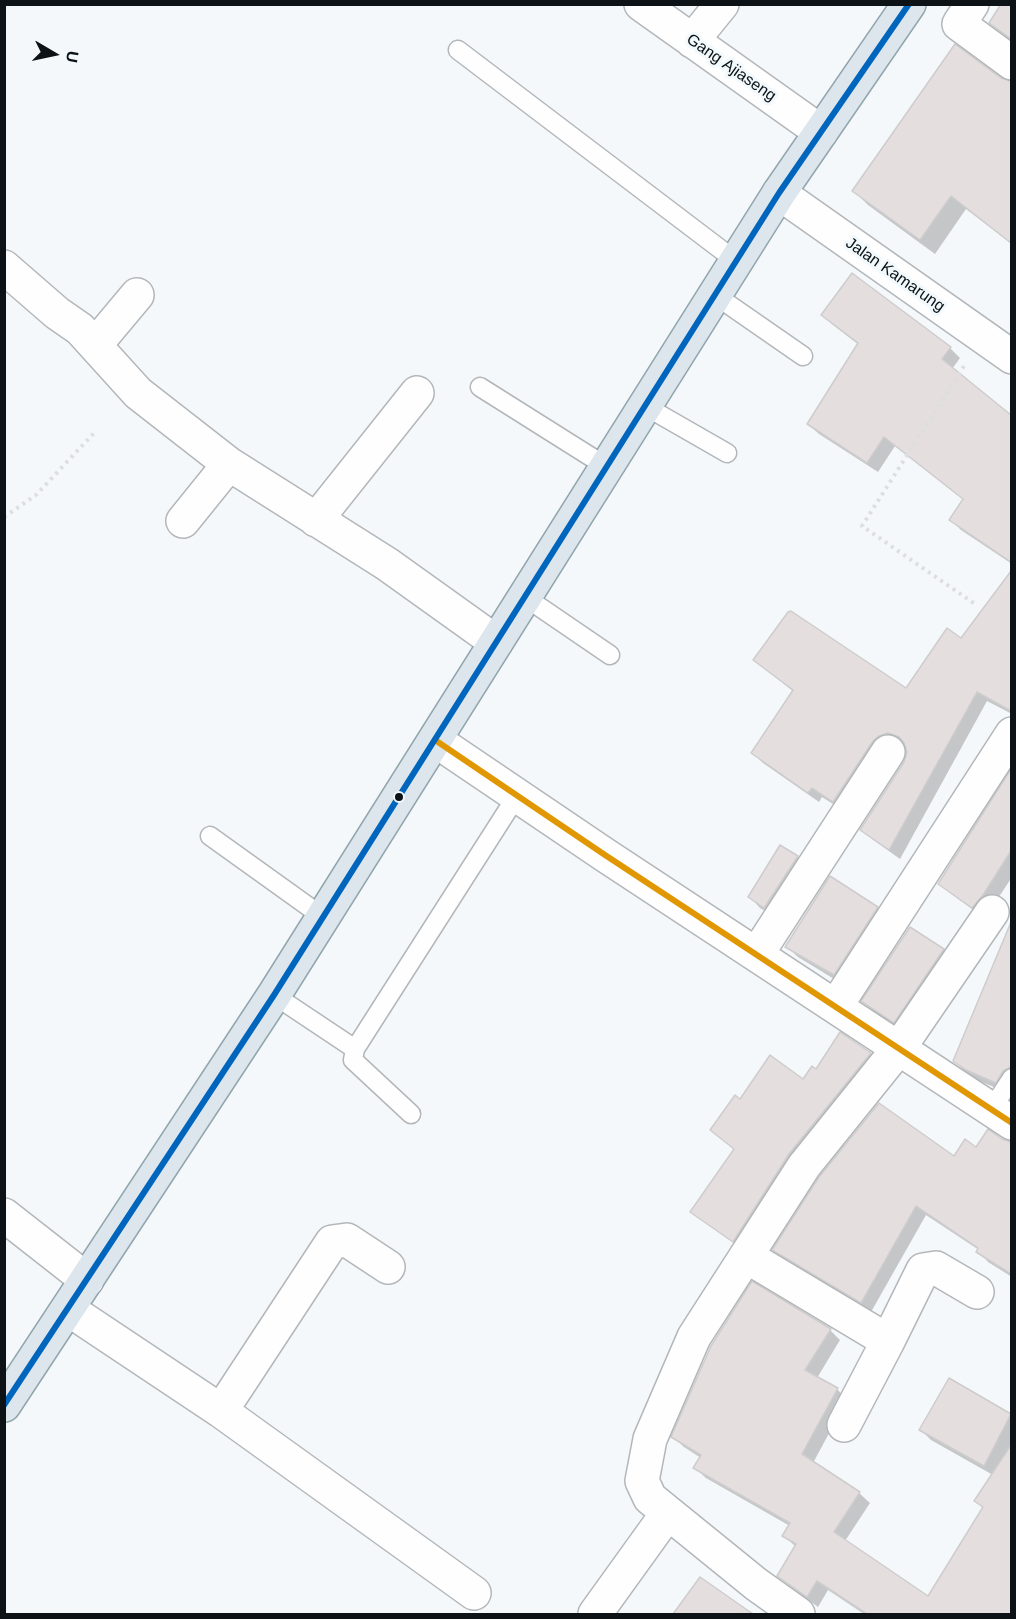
<!DOCTYPE html>
<style>
body{margin:0}
#map{position:relative;width:1016px;height:1619px;overflow:hidden;background:#f5f8fa;font-family:Arial,sans-serif}
canvas{display:block}
.frame{position:absolute;inset:0;border:6px solid #0c1215;pointer-events:none}
.north{position:absolute;left:24px;top:24px;width:60px;height:60px;-webkit-text-stroke:4px #f2f9fd;paint-order:stroke;rotate:99deg;font-size:16px;font-weight:700;line-height:24px;text-align:center;color:#0c1215}
.north::after{content:'';display:block;margin:auto;width:21px;height:27px;background:#0c1215;clip-path:polygon(50% 0,100% 100%,50% 72%,0 100%)}
</style>
<div id="map">
<canvas width="1016" height="1619"></canvas>
<div class="frame"></div>
<div class="north">U</div>
</div>
<script>
const c = document.querySelector('canvas').getContext('2d');
c.lineJoin = 'round';
function fill(path, color) { c.fillStyle = color; c.fill(path, 'evenodd'); }
const toPath = rows => new Path2D(rows.map(r => 'M' + r).join(''));
function stroke(path, color, width, dash) { c.strokeStyle = color; c.lineWidth = width; c.lineCap = dash ? 'butt' : 'round'; c.setLineDash(dash || []); c.stroke(path); }
function write(font, color, halo, rows, align = 'center') {
  c.font = font + ' Arial,sans-serif'; c.lineWidth = 6; c.setLineDash([]); c.textBaseline = 'middle'; c.strokeStyle = halo; c.fillStyle = color; for (const [text, x, y, turn = 0] of rows) {
    c.save(); c.translate(x, y); c.rotate((+turn || 0) * Math.PI / 180); c.textAlign = isNaN(turn) ? turn : align; if (halo) c.strokeText(text, 0, 0); c.fillText(text, 0, 0); c.restore();
  }
}
fill(toPath([
 [1002,4,1012,4,1012,42,991,22],
 [1001,80,1012,83,1012,244,966,209,935,254,868,205,854,191],
 [852,275,950,348,960,358,952,369,1012,417,1012,564,961,530,951,520,964,500,895,446,878,472,819,434,808,424,859,345,833,325,823,315],
 [1012,573,1012,714,987,701,900,859,872,839,862,829,905,762,908,752,906,745,899,743,844,811,822,797,819,802,763,763,753,753,794,692,754,660,907,690,961,640],
 [1012,772,1012,877,993,906,983,917,950,893,939,883],
 [781,847,797,857,808,868,775,917,760,908,750,897],
 [877,908,887,918,844,985,798,957,787,947],
 [1012,924,1012,1085,1006,1092,977,1080,965,1071,954,1061],
 [943,950,954,960,905,1032,874,1012,863,1001],
 [870,1054,878,1062,741,1248,700,1219,692,1211,735,1150,712,1130,741,1101,803,1081,817,1072],
 [1001,1140,1012,1143,1012,1277,988,1262,978,1251,979,1250,926,1215,871,1312,784,1260,774,1250,955,1158],
 [830,1330,840,1340,817,1378,837,1389,847,1400,813,1463,859,1493,870,1503,845,1541,929,1598,984,1509,976,1501,993,1475,931,1440,921,1430,949,1380,1012,1416,1012,1445,997,1471,1012,1481,1012,1614,864,1614,828,1590,818,1607,790,1586,779,1576,796,1547,784,1536,790,1526,706,1478,695,1468,701,1458,684,1447,673,1437],
 [701,1579,751,1614,688,1614,680,1607]
]), '#0003');
const building = toPath([
 [1001,4,1011,4,1011,39,989,23,1001,4],
 [955,44,1001,78,1011,81,1011,243,951,196,920,240,852,191,955,44],
 [852,273,951,347,942,359,1011,415,1011,562,949,520,963,499,884,437,867,463,807,424,858,343,821,315,852,273],
 [1011,571,1011,711,977,692,889,850,860,830,904,762,907,752,904,743,899,737,888,733,879,736,873,741,833,802,812,788,808,793,751,753,793,690,753,660,788,612,791,611,906,688,947,628,961,638,1011,571],
 [1011,769,1011,851,983,895,972,908,938,884,1011,769],
 [780,845,798,856,764,908,748,897,780,845],
 [830,876,878,907,834,975,785,947,830,876],
 [1011,922,1011,1067,1003,1071,996,1083,966,1070,953,1061,1011,922],
 [910,927,944,949,894,1023,861,1001,910,927],
 [840,1032,871,1053,789,1154,733,1242,690,1212,734,1149,710,1130,735,1095,740,1099,770,1055,803,1079,812,1066,816,1069,840,1032],
 [879,1103,954,1156,965,1139,976,1147,988,1129,1002,1139,1011,1142,1011,1274,976,1252,978,1248,916,1206,861,1303,772,1250,819,1177,879,1103],
 [752,1281,831,1329,805,1370,838,1388,802,1454,860,1492,834,1532,928,1596,983,1507,974,1501,1011,1445,1011,1614,867,1614,817,1581,807,1597,777,1576,796,1544,782,1536,790,1523,693,1468,701,1455,671,1437,711,1346,752,1281],
 [949,1378,1011,1414,984,1466,919,1430,949,1378],
 [700,1577,753,1614,673,1614,700,1577]
]);
fill(building, '#e5dede');
stroke(building, '#cecccd', 1.5);
const lane = toPath([
 [458,50,736,261],
 [715,295,803,356],
 [480,387,607,467],
 [645,406,727,453],
 [525,597,610,655],
 [210,836,323,917],
 [274,995,355,1049],
 [991,1110,1012,1078],
 [411,1114,353,1060,355,1049,518,794]
]);
const street = toPath([
 [641,4,821,132],
 [972,4,959,24,1012,63],
 [692,41,722,4],
 [779,193,1012,357],
 [4,267,57,313,80,329,138,393,229,464,387,564,496,642],
 [96,344,137,295],
 [316,520,417,393],
 [183,521,229,464],
 [435,740,605,855,1012,1123],
 [757,954,888,752],
 [836,1006,1012,734],
 [4,1215,87,1280],
 [746,1256,888,1341,923,1270,936,1268,977,1292],
 [68,1309,221,1411,474,1593],
 [221,1411,332,1242,347,1240,388,1267],
 [844,1425,888,1341],
 [595,1614,667,1514],
 [798,1614,756,1584,650,1498,642,1481,650,1439,694,1337,804,1166,899,1048,992,912]
]);
const primary = toPath([
 [4,1405,274,995,779,193,909,4]
]);
stroke(lane, '#b3b7ba', 21);
stroke(street, '#b3b7ba', 36);
stroke(primary, '#91a5ae', 36);
stroke(toPath([
 [964,366,862,526,975,604],
 [4,517,36,495,95,432]
]), '#dcdedf', 4, [3, 4.5]);
stroke(lane, '#fefefe', 18);
stroke(street, '#fefefe', 33);
stroke(primary, '#dce6ec', 33);
stroke(toPath([
 [435,740,605,855,1012,1123]
]), '#e09702', 6);
stroke(toPath([
 [4,1405,274,995,779,193,909,4]
]), '#0065bd', 6);
for (const [x, y, r, color] of [
 [399,797,5,"#0c1215"]
]) { const dot = new Path2D(); dot.arc(x, y, r, 0, 2 * Math.PI); c.fillStyle = color; c.fill(dot); stroke(dot, '#f2f9fd', 2); }
write('16px', '#0c1215', '#f2f9fd', [
 ["Gang Ajiaseng",731,68,35],
 ["Jalan Kamarung",895,275,35]
]);
</script>
